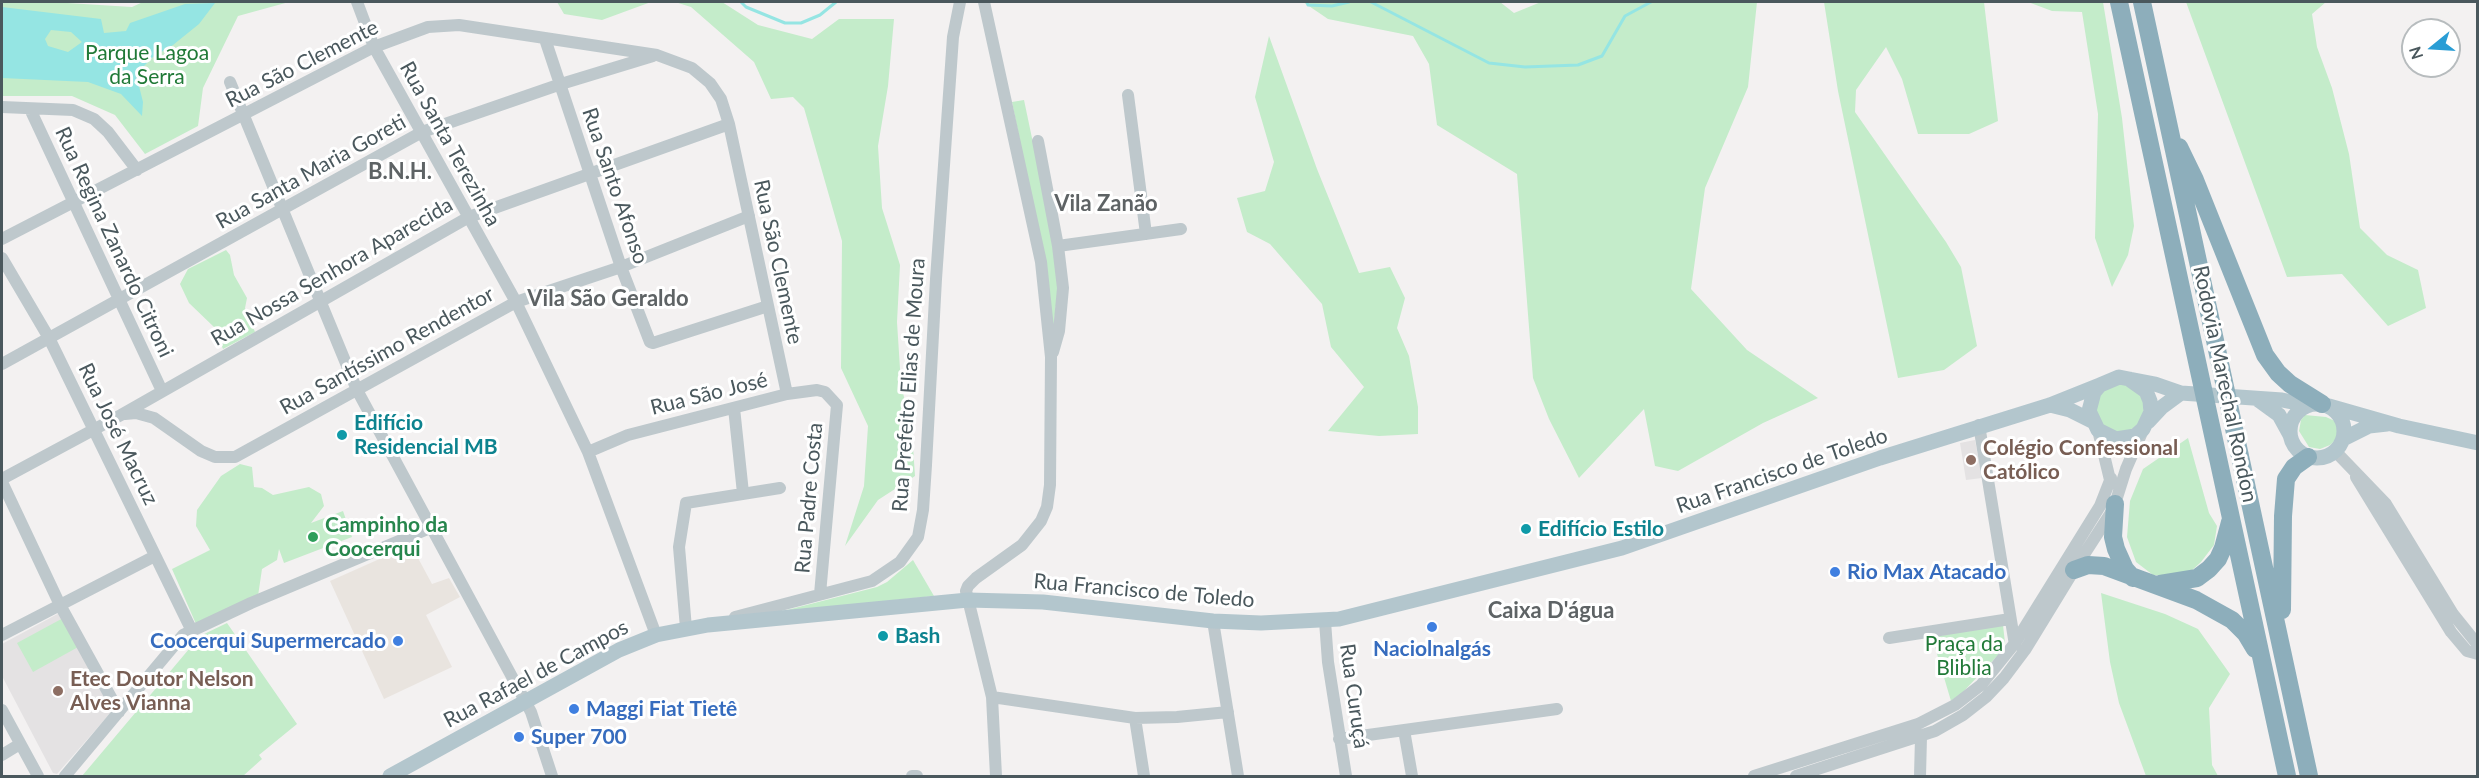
<!DOCTYPE html>
<meta charset="utf-8">
<style>
body{margin:0}
#map{position:relative;width:2479px;height:778px;overflow:hidden;background:#f3f1f1;font-family:Lato,sans-serif}
canvas{display:block}
.frame{position:absolute;inset:0;border:3px solid #4a585d;pointer-events:none}
.north{position:absolute;left:2401px;top:18px;width:60px;height:60px;box-sizing:border-box;background:#fff;border:2px solid #b7bcbe;border-radius:50%;rotate:252deg;font-size:16px;font-weight:700;line-height:24px;text-align:center;color:#4a585d}
.north::after{content:'';display:block;margin:auto;width:21px;height:27px;background:#299dd5;clip-path:polygon(50% 0,100% 100%,50% 72%,0 100%)}
</style>
<div id="map">
<canvas width="2479" height="778"></canvas>
<div class="frame"></div>
<div class="north">N</div>
</div>
<script>
const c = document.querySelector('canvas').getContext('2d');
c.lineJoin = 'round';
function fill(path, color) { c.fillStyle = color; c.fill(path, 'evenodd'); }
const toPath = rows => new Path2D(rows.map(r => 'M' + r).join(''));
function stroke(path, color, width, dash) { c.strokeStyle = color; c.lineWidth = width; c.lineCap = dash ? 'butt' : 'round'; c.setLineDash(dash || []); c.stroke(path); }
function write(font, color, halo, rows, align = 'center') {
  c.font = font + ' Lato,sans-serif'; c.lineWidth = 6; c.setLineDash([]); c.textBaseline = 'middle'; c.strokeStyle = halo; c.fillStyle = color; for (const [text, x, y, turn = 0] of rows) {
    c.save(); c.translate(x, y); c.rotate((+turn || 0) * Math.PI / 180); c.textAlign = isNaN(turn) ? turn : align; if (halo) c.strokeText(text, 0, 0); c.fillText(text, 0, 0); c.restore();
  }
}
fill(toPath([
 [411,545,432,584,449,578,460,597,426,615,452,667,384,699,330,581]
]), '#e9e4df');
fill(toPath([
 [1975,440,1982,478,1966,480,1960,443],
 [63,611,113,710,57,774,53,773,2,676,2,644]
]), '#e4e2e3');
fill(toPath([
 [2,2,51,2,132,7,143,2,289,2,238,16,203,88,198,126,145,154,115,115,72,96,2,96],
 [557,2,651,2,602,20,564,14],
 [675,2,722,2,758,25,812,39,839,19,894,19,888,86,878,146,882,208,900,265,897,322,901,384,912,432,915,476,878,500,845,546,864,486,868,426,841,368,842,241,804,108,793,97,771,99,754,62,691,7],
 [1303,2,1500,2,1514,13,1541,2,1757,2,1748,87,1705,188,1691,289,1747,350,1818,398,1763,423,1678,471,1655,466,1644,409,1579,478,1549,419,1533,378,1517,174,1437,125,1429,64,1413,36,1328,19],
 [1824,2,1984,2,1998,121,1969,134,1918,134,1902,79,1886,47,1856,90,1855,112,1946,242,1961,267,1977,346,1944,370,1898,378,1838,91],
 [2028,2,2103,2,2122,118,2134,226,2128,255,2112,287,2095,238,2098,114,2082,12,2052,11],
 [2186,2,2326,2,2312,14,2317,47,2332,88,2349,154,2360,228,2387,255,2418,270,2426,308,2388,326,2342,274,2287,277],
 [1269,36,1317,169,1359,273,1390,267,1405,298,1397,328,1409,356,1418,407,1418,434,1379,436,1328,431,1364,387,1331,347,1322,304,1270,244,1247,232,1237,198,1265,191,1274,162,1255,97],
 [1024,100,1054,243,1058,287,1053,332,1046,270,1012,102],
 [226,250,230,255,234,275,247,298,245,308,255,332,223,349,214,327,189,303,180,284,188,269],
 '2096 408a24 24 0 1 1 48 0a24 24 0 1 1-48 0Z',
 [2305,415,2326,417,2335,421,2338,426,2338,438,2330,445,2320,449,2309,447,2299,431,2301,420],
 [2188,438,2209,513,2217,526,2214,545,2201,562,2189,573,2171,576,2153,575,2136,562,2127,537,2130,501,2143,469],
 [240,464,252,467,254,487,262,488,273,495,309,487,321,494,324,506,311,523,343,511,352,537,284,563,279,549,277,560,262,569,258,596,196,624,172,569,210,550,196,526,197,510,221,476],
 [913,560,934,596,779,612,877,587,887,582],
 [2101,593,2165,614,2198,629,2230,674,2209,708,2212,765,2218,776,2146,776,2119,703,2110,662],
 [65,617,80,646,33,672,17,643],
 [227,623,297,724,259,755,262,759,243,776,82,776,200,636],
 [2003,625,2005,643,2001,652,1962,693,1951,701,1932,637]
]), '#c4ecca');
fill(toPath([
 [215,3,199,24,173,45,153,57,136,74,143,102,142,116,121,94,88,82,2,78,2,7,101,19,104,33,126,31,130,23,185,4],
 [51,30,71,32,82,42,68,52,48,46,45,39]
]), '#95e5e3');
stroke(toPath([
 [741,2,746,7,785,23,801,23,820,15,836,2],
 [1307,2,1308,5,1332,6,1349,2],
 [1371,2,1489,63,1525,67,1578,65,1602,56,1625,16,1651,2]
]), '#95e5e3', 3);
stroke(toPath([
 [357,2,374,47,516,302,588,452,656,635],
 [984,2,1041,262,1051,357,1050,485,1047,507,1041,521,1022,545,976,578,968,586,966,591,992,697,996,776],
 [545,39,621,267,650,342,653,343,768,306],
 [230,82,357,390,531,712,552,776],
 [1128,95,1146,234],
 [2,107,73,110,94,119,108,132,137,170],
 [30,109,162,391],
 [1038,141,1058,246,1063,288,1059,331,1053,352],
 [2,239,374,47,428,27,459,25,657,55,692,68,710,83,721,99,729,124,787,394],
 [1058,246,1181,229],
 [2,258,49,338,192,631],
 [2,364,422,132,561,84,653,56],
 [734,408,743,493],
 [125,414,136,413,154,418,201,451,215,457,235,457,516,302,621,267,749,216],
 [1979,425,2015,645],
 [2098,430,2111,484],
 [2335,451,2386,504,2453,614,2478,645],
 [588,452,628,435,787,394,817,390,825,392,837,405,820,594],
 [2356,477,2451,632,2467,651,2478,654],
 [2,479,121,415,469,217,729,124],
 [2,482,60,605,119,712],
 [2115,504,2126,469,2143,430],
 [735,617,872,581,900,562,918,537,923,510,926,465,936,279,953,37,960,2],
 [1213,621,1238,776],
 [1325,621,1328,662,1346,776],
 [686,628,679,547,686,503,780,488],
 [2,635,155,556],
 [1889,638,2010,619],
 [992,697,1135,718,1177,717,1228,712],
 [2,710,38,776],
 [1135,718,1144,776],
 [1404,730,1412,776],
 [1339,739,1557,709],
 [2,755,20,744],
 [65,776,183,635,251,603,430,528],
 [912,776,917,776],
 [1754,776,1918,724,1955,705,1981,685,2015,643,2100,506,2111,478],
 [1796,776,1935,731,1963,715,1986,697,2004,678,2025,650,2074,570,2114,508],
 [1920,776,1921,737]
]), '#bec8cc', 12);
stroke(toPath([
 [2129,379,2146,391,2150,401,2151,412,2143,429,2135,436,2116,439,2098,430,2089,411,2094,392,2100,385,2119,377,2129,379,2155,384,2181,393,2282,400,2307,405],
 [2257,399,2279,415,2290,435],
 '2290 431a27 27 0 1 1 54 0a27 27 0 1 1-54 0Z',
 [2050,405,2070,410,2092,421],
 [2329,406,2399,426,2478,443],
 [2148,422,2162,407,2181,393],
 [2343,439,2369,426,2387,424],
 [390,776,619,650,656,635,708,625,968,600,1043,602,1213,621,1261,623,1339,619,1622,548,1880,458,2050,405,2100,385]
]), '#b3c6cd', 15);
stroke(toPath([
 [2119,2,2287,776],
 [2142,2,2309,776],
 [2179,147,2195,180,2265,355,2278,373,2290,384,2322,404],
 [2115,504,2113,537,2116,549,2125,569,2133,578],
 [2074,570,2088,565,2104,566,2196,600,2232,620,2246,634,2255,649],
 [2160,584,2197,578,2209,569,2218,559,2223,548,2230,522],
 [2282,610,2283,516,2286,479,2294,467,2308,457]
]), '#8daebb', 18);
for (const [x, y, r, color] of [
 [342,435,6,"#0f9aa8"],
 [1971,460,6,"#8d6e63"],
 [1526,529,6,"#0f9aa8"],
 [313,537,6,"#2e9e5b"],
 [1835,572,6,"#3f7fe0"],
 [1432,627,6,"#3f7fe0"],
 [883,636,6,"#0f9aa8"],
 [398,641,6,"#3f7fe0"],
 [58,691,6,"#8d6e63"],
 [574,709,6,"#3f7fe0"],
 [519,737,6,"#3f7fe0"]
]) { const dot = new Path2D(); dot.arc(x, y, r, 0, 2 * Math.PI); c.fillStyle = color; c.fill(dot); stroke(dot, '#fff', 2); }
write('21px', '#207937', '#fff', [
 ["Parque Lagoa",147,53],
 ["da Serra",147,77],
 ["Praça da",1964,644],
 ["Bliblia",1964,668]
]);
write('21px', '#4a585d', '#fff', [
 ["Rua São Clemente",302,64,-27],
 ["Rua Santa Terezinha",450,144,61],
 ["Rua Santa Maria Goreti",311,172,-29],
 ["Rua Santo Afonso",615,186,71],
 ["Rua Regina Zanardo Citroni",114,242,65],
 ["Rua São Clemente",778,262,78],
 ["Rua Nossa Senhora Aparecida",332,272,-30],
 ["Rua Santíssimo Rendentor",387,351,-29],
 ["Rodovia Marechal Rondon",2225,384,78],
 ["Rua Prefeito Elias de Moura",909,385,-86],
 ["Rua São José",709,394,-14],
 ["Rua José Macruz",118,434,64],
 ["Rua Francisco de Toledo",1782,471,-19],
 ["Rua Padre Costa",809,498,-85],
 ["Rua Francisco de Toledo",1144,591,5],
 ["Rua Rafael de Campos",536,674,-28],
 ["Rua Curuçá",1354,696,82]
]);
write('bold 21px', '#0d838f', '#fff', [
 ["Edifício",354,423],
 ["Residencial MB",354,447],
 ["Edifício Estilo",1538,529],
 ["Bash",895,636]
], 'left');
write('bold 21px', '#785e54', '#fff', [
 ["Colégio Confessional",1983,448],
 ["Católico",1983,472],
 ["Etec Doutor Nelson",70,679],
 ["Alves Vianna",70,703]
], 'left');
write('bold 21px', '#27864d', '#fff', [
 ["Campinho da",325,525],
 ["Coocerqui",325,549]
], 'left');
write('bold 21px', '#366cbe', '#fff', [
 ["Rio Max Atacado",1847,572],
 ["Coocerqui Supermercado",386,641,"right"],
 ["Naciolnalgás",1432,649,"center"],
 ["Maggi Fiat Tietê",586,709],
 ["Super 700",531,737]
], 'left');
write('bold 22px', '#5e6365', '#fff', [
 ["B.N.H.",400,172],
 ["Vila Zanão",1106,204],
 ["Vila São Geraldo",608,299],
 ["Caixa D'água",1551,611]
]);
</script>
